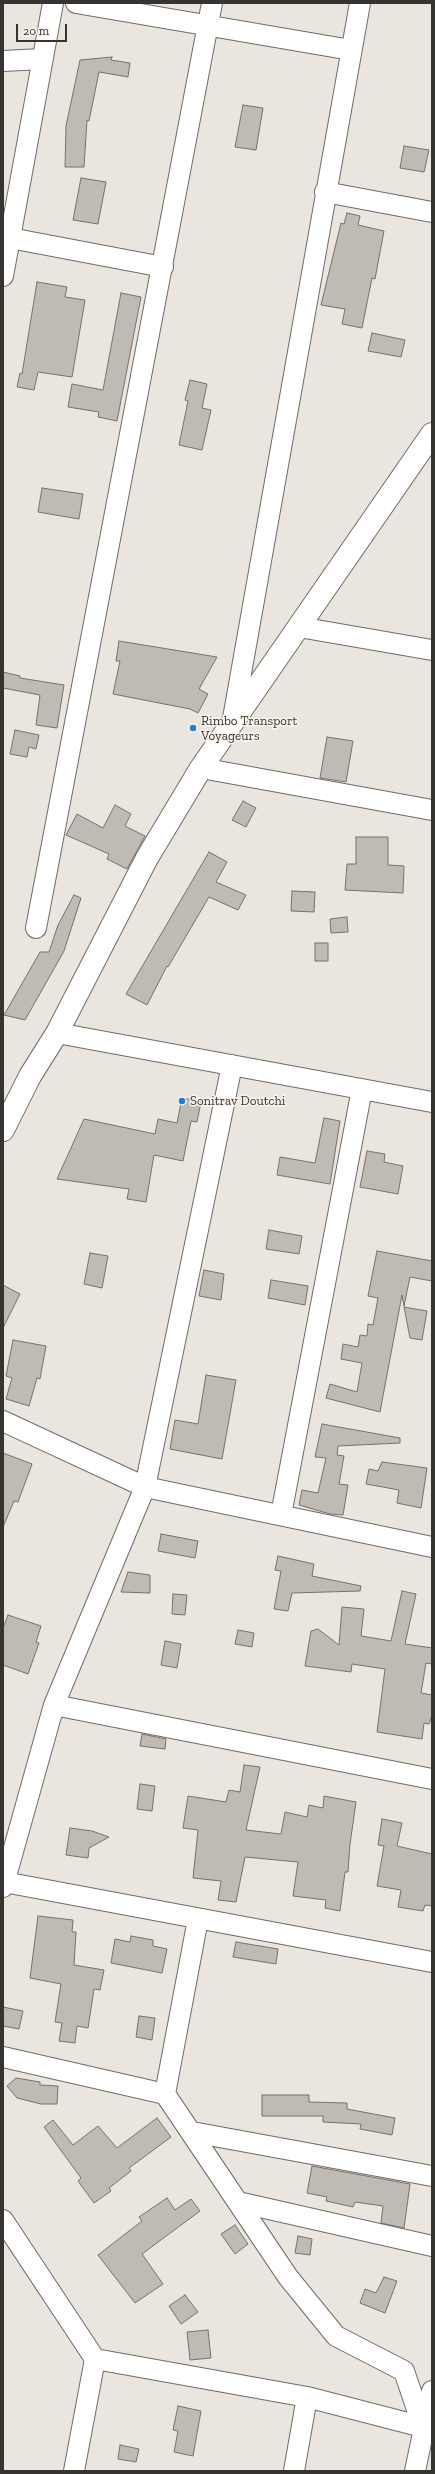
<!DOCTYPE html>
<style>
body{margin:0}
#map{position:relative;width:435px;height:2474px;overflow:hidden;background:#ebe5df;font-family:"Zilla Slab",serif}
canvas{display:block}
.frame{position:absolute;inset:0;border:4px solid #363431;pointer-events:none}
.scale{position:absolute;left:16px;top:24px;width:51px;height:18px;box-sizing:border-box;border:2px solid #363431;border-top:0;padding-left:5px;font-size:12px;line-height:14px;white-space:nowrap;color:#363431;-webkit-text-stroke:3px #f9f3ec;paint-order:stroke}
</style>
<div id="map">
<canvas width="435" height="2474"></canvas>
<div class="frame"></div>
<div class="scale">20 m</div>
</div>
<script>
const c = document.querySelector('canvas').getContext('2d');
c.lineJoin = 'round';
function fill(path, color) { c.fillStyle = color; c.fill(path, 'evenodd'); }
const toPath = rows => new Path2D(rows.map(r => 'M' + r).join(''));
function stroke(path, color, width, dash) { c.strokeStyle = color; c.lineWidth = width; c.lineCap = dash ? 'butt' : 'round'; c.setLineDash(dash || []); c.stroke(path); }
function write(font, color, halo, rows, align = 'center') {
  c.font = font + ' "Zilla Slab",serif'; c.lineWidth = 3; c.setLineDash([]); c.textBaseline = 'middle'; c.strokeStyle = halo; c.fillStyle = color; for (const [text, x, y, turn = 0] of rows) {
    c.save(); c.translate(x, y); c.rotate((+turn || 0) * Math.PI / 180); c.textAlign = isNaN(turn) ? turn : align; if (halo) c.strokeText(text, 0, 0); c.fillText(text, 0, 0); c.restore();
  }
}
const building = toPath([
 [112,57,111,60,130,63,128,77,99,72,89,121,87,120,84,167,65,167,66,126,80,60,112,57],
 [243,105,263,108,256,150,235,147,243,105],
 [404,146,429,150,424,172,400,168,404,146],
 [81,178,106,182,98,224,73,220,81,178],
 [347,213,360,216,358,225,384,231,375,279,372,278,362,328,342,324,345,309,321,305,341,223,344,224,347,213],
 [37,282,67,287,65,297,85,300,72,377,38,372,34,390,17,387,20,373,22,374,37,282],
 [121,293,141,297,117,421,98,417,99,412,68,407,72,384,103,390,121,293],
 [372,333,405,340,401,357,368,351,372,333],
 [190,380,207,384,202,408,211,410,202,450,179,445,188,401,185,400,190,380],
 [42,488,83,494,79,519,38,512,42,488],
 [119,641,217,657,199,689,208,694,198,713,190,709,113,694,120,661,116,661,119,641],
 [3,672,20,676,20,678,64,685,57,728,36,725,40,695,3,688,3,672],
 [15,730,39,735,36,749,29,747,27,757,10,754,15,730],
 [327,737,353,741,346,782,320,778,327,737],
 [243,801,256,808,246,827,232,820,243,801],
 [115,805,131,814,125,826,145,836,127,869,107,859,109,854,66,835,77,814,103,828,115,805],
 [356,837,388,837,388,865,404,866,403,893,345,890,347,864,356,864,356,837],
 [209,852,227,862,216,882,246,895,238,910,209,897,168,967,167,966,147,1005,126,994,209,852],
 [292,891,315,892,314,912,291,911,292,891],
 [74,895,81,898,64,951,25,1020,4,1015,40,952,49,952,58,925,74,895],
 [347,917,348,932,331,933,330,919,347,917],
 [315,943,328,943,328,961,315,961,315,943],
 [182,1098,201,1102,197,1122,191,1121,183,1161,154,1155,146,1202,127,1199,129,1189,57,1179,84,1119,155,1134,158,1119,177,1123,182,1098],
 [324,1118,340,1121,330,1184,277,1175,280,1157,315,1163,324,1118],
 [367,1151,385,1154,384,1162,403,1166,398,1194,360,1187,367,1151],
 [269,1230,302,1236,299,1254,266,1249,269,1230],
 [377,1251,432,1261,432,1281,410,1277,404,1306,402,1295,380,1412,326,1398,330,1384,357,1392,362,1363,341,1359,343,1344,358,1347,360,1335,367,1336,368,1324,373,1325,378,1298,368,1296,377,1251],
 [90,1253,108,1256,102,1288,84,1284,90,1253],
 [204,1270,224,1274,221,1300,199,1296,204,1270],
 [271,1280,308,1286,305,1305,268,1298,271,1280],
 [3,1285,20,1294,3,1328,3,1285],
 [404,1307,427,1311,422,1340,410,1338,404,1307],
 [13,1340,46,1346,40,1379,37,1378,29,1406,6,1399,12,1378,6,1376,13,1340],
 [206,1375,236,1380,222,1459,170,1449,175,1420,198,1424,206,1375],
 [322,1424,400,1438,400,1443,338,1446,337,1455,344,1456,339,1484,348,1485,343,1515,330,1514,299,1505,302,1490,318,1493,326,1458,315,1457,322,1424],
 [3,1453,32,1464,18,1502,14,1501,3,1527,3,1453],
 [382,1462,427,1468,421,1508,397,1503,399,1490,366,1484,369,1469,378,1471,382,1462],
 [161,1534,198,1541,195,1558,158,1551,161,1534],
 [278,1556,314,1564,312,1576,361,1586,360,1591,292,1593,288,1611,274,1609,281,1571,275,1570,278,1556],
 [128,1572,150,1575,150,1593,121,1592,128,1572],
 [402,1591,416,1594,405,1644,432,1648,432,1664,426,1663,421,1693,432,1695,432,1715,429,1724,424,1723,422,1739,377,1732,385,1669,352,1664,351,1672,305,1666,311,1631,318,1629,339,1645,342,1607,364,1609,361,1636,391,1641,402,1591],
 [173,1594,187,1595,185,1615,172,1614,173,1594],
 [8,1615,41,1626,36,1642,39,1643,28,1674,3,1665,3,1628,8,1615],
 [238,1630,254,1633,252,1647,235,1644,238,1630],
 [165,1641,181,1644,177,1668,161,1665,165,1641],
 [142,1734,166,1739,165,1749,140,1746,142,1734],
 [244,1765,260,1767,246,1830,281,1834,285,1812,307,1817,309,1805,323,1808,324,1796,356,1802,350,1844,348,1872,345,1872,340,1911,325,1908,326,1900,293,1896,298,1862,245,1857,236,1902,218,1900,221,1881,193,1878,198,1830,183,1828,188,1796,226,1802,229,1790,240,1792,244,1765],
 [140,1784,155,1786,152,1811,137,1809,140,1784],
 [382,1819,402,1823,397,1846,432,1854,432,1906,425,1905,423,1911,398,1907,401,1890,377,1886,384,1846,378,1845,382,1819],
 [70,1828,92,1831,109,1837,89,1848,88,1858,66,1855,70,1828],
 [38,1916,73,1920,72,1932,76,1932,74,1965,104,1970,100,1990,94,1989,88,2028,77,2026,75,2043,59,2041,62,2023,55,2022,61,1984,30,1978,38,1916],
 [131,1936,153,1940,153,1946,167,1949,162,1973,111,1963,115,1939,130,1942,131,1936],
 [236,1942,278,1949,276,1964,233,1957,236,1942],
 [3,2007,23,2011,19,2029,3,2026,3,2007],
 [139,2016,155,2018,152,2040,136,2037,139,2016],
 [16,2078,40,2082,40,2085,58,2086,57,2104,41,2104,17,2098,7,2086,16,2078],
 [262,2095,309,2095,309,2102,347,2103,347,2109,395,2118,392,2135,360,2129,361,2124,323,2122,323,2116,262,2116,262,2095],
 [157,2118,171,2137,129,2168,131,2171,109,2188,111,2191,94,2203,78,2181,81,2178,44,2127,53,2120,73,2145,98,2126,117,2148,157,2118],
 [312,2166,410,2184,404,2228,381,2223,383,2206,355,2202,353,2207,326,2201,327,2197,307,2193,312,2166],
 [167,2198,175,2210,191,2199,200,2211,142,2254,163,2284,135,2303,98,2255,142,2221,139,2217,167,2198],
 [235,2225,248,2244,235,2254,221,2234,235,2225],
 [298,2236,312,2239,310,2255,295,2253,298,2236],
 [384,2277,397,2281,385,2313,360,2303,365,2289,376,2293,384,2277],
 [185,2295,198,2312,181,2324,169,2306,185,2295],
 [208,2330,211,2358,190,2360,187,2332,208,2330],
 [178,2406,201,2411,193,2456,174,2452,178,2431,173,2430,178,2406],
 [120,2445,139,2449,136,2462,118,2459,120,2445]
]);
fill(building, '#bfbab3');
stroke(building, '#77716b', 1);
const minor = toPath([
 [76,3,351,50],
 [3,61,42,59],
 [325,192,432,212],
 [10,238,163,267],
 [3,276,53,3],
 [299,627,432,650],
 [232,724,360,3],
 [201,768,432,810],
 [36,928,212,3],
 [57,1033,432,1102],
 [3,1421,145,1487,432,1547],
 [281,1515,362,1089],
 [54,1705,432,1779],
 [4,1882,432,1962],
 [3,1887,54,1705,145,1487,232,1065],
 [198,1919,165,2094,288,2277,336,2336,404,2371,423,2427],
 [3,2057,165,2094],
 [192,2132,432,2176],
 [238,2202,432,2246],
 [3,2220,95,2359,74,2471],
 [95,2359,307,2397,423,2427],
 [294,2471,307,2397],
 [415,2471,432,2391]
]);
const highway = toPath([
 [3,1130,30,1076,57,1033,147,858,201,768,432,434]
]);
stroke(minor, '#716c66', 22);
stroke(highway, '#716c66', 24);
stroke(minor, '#fff', 20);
stroke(highway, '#fff', 22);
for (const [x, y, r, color] of [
 [193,728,4,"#217eca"],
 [182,1101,4,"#217eca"]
]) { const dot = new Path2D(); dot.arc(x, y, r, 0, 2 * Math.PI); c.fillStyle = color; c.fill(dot); stroke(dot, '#f9f3ec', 1.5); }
write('13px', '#363431', '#f9f3ec', [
 ["Rimbo Transport",201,721],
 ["Voyageurs",201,736],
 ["Sonitrav Doutchi",190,1101]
], 'left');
</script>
